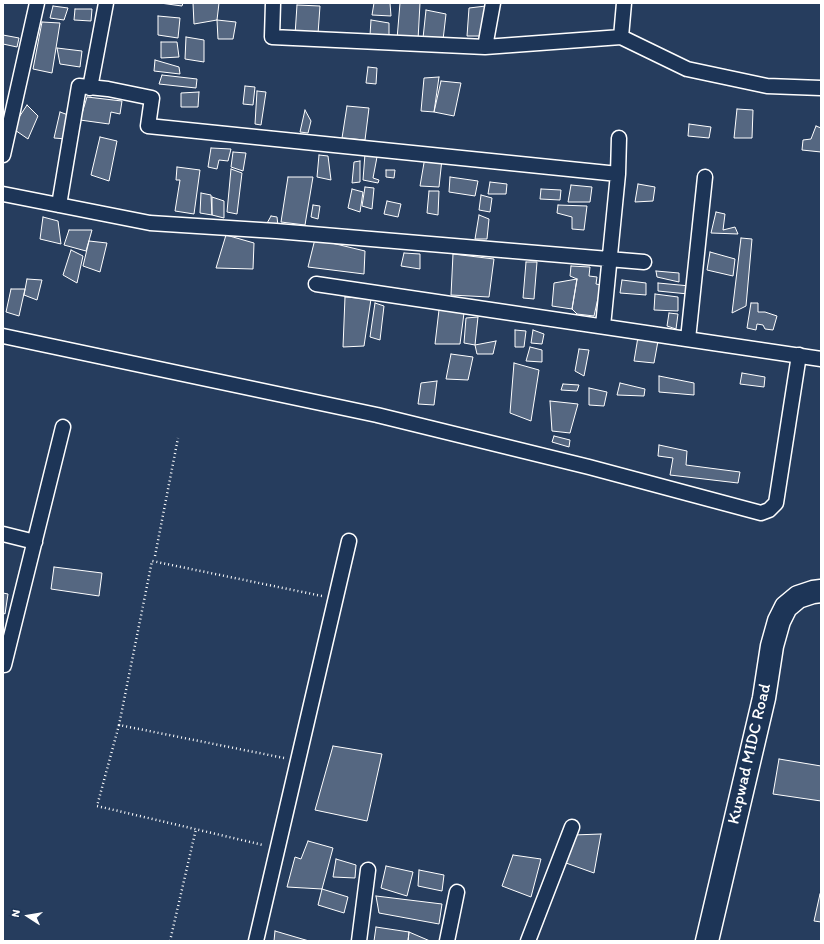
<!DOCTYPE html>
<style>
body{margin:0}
#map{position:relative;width:824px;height:944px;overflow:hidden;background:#263d5e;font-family:Itim,sans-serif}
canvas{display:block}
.frame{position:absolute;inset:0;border:4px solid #fff;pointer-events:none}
.north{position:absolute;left:8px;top:896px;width:40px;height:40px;-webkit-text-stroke:3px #1d3557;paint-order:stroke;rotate:282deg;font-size:11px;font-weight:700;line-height:16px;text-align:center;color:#fff}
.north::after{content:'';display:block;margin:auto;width:14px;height:18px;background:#fff;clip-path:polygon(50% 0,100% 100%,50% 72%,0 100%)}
</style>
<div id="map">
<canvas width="824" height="944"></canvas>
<div class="frame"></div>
<div class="north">N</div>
</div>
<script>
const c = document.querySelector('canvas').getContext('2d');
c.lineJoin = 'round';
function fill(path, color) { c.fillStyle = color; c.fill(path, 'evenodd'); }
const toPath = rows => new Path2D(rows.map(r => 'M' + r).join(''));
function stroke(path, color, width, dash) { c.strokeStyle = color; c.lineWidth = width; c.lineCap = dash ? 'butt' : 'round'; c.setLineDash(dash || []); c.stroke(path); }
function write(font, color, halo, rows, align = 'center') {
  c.font = font + ' Itim,sans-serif'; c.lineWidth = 4; c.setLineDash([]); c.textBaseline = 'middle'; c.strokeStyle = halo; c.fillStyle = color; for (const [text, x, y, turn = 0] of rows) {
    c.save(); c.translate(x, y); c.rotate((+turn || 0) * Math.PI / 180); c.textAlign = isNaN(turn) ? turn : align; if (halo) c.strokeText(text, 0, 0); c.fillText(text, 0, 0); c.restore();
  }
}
const building = toPath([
 [160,3,183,3,182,6,160,3],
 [193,3,219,3,217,20,194,24,193,3],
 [374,3,390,3,391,16,372,15,374,3],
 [400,3,420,3,418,40,397,39,400,3],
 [297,5,320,6,318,34,295,35,297,5],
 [53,6,68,8,64,20,50,18,53,6],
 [486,6,483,36,467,36,469,8,486,6],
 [75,9,92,9,91,21,74,20,75,9],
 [426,10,446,14,443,40,423,38,426,10],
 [158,16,180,18,178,38,158,35,158,16],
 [217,20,236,22,233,39,218,39,217,20],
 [371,20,389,23,389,38,370,35,371,20],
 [42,22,60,23,52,73,33,69,42,22],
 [3,35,19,38,17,47,3,44,3,35],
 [186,37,204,40,204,62,185,59,186,37],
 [161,42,177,42,179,57,161,58,161,42],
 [57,48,82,51,80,67,60,64,57,48],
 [155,60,179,67,180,74,154,71,155,60],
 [368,67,377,68,376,84,366,83,368,67],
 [162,75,197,79,196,88,159,84,162,75],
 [439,77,434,112,421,111,424,78,439,77],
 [441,81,461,83,454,116,434,112,441,81],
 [245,86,255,87,253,105,243,104,245,86],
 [257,91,266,92,261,125,255,124,257,91],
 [199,92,198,107,181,107,181,93,199,92],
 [87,97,122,101,120,114,111,112,109,124,80,120,87,97],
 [27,105,38,116,28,139,12,128,27,105],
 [347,106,369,108,365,140,342,138,347,106],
 [737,109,753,110,752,138,734,138,737,109],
 [305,110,311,121,308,133,300,132,305,110],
 [60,112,71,116,66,139,54,138,60,112],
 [689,124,711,127,709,138,688,136,689,124],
 [816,126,821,128,821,152,802,150,803,140,811,139,816,126],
 [100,137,117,141,109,181,91,175,100,137],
 [211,148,231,149,228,161,219,160,217,169,208,167,211,148],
 [233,152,246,153,243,171,231,167,233,152],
 [365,154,377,157,373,178,379,180,378,183,363,180,365,154],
 [319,155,328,156,331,180,317,177,319,155],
 [425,157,442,159,439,187,420,186,425,157],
 [360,161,360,182,352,183,354,162,360,161],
 [177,167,200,170,194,214,175,211,180,180,176,180,177,167],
 [231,169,242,173,237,214,227,212,231,169],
 [386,170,395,170,394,178,386,177,386,170],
 [288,177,313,177,305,225,281,222,288,177],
 [450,177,478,181,475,196,449,192,450,177],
 [490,182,507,184,506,194,488,194,490,182],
 [638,184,655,187,653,201,635,202,638,184],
 [571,185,592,187,590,202,568,202,571,185],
 [365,187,374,188,372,209,362,206,365,187],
 [352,189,363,192,360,212,348,208,352,189],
 [541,189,561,190,560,200,540,199,541,189],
 [429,191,439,191,438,215,427,213,429,191],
 [201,193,211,195,212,215,200,213,201,193],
 [481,195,492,198,490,212,479,210,481,195],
 [212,197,224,201,224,218,212,215,212,197],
 [387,201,401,204,398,217,384,214,387,201],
 [313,205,320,206,318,219,311,217,313,205],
 [558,205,587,206,584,230,572,229,572,217,557,213,558,205],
 [716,212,725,214,723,230,735,227,738,234,711,233,716,212],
 [479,215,489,219,487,239,475,239,479,215],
 [271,216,277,217,278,226,266,225,271,216],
 [43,217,58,221,61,244,40,239,43,217],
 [69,230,92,230,86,251,64,245,69,230],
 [226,235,254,243,253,269,216,268,226,235],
 [741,238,752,239,746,306,732,313,741,238],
 [315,239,365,251,364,274,308,267,315,239],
 [89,241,107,243,100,272,83,266,89,241],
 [71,250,83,256,77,283,63,275,71,250],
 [710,252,735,259,733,276,707,270,710,252],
 [404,253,420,254,420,269,401,266,404,253],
 [453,254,494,259,489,297,451,295,453,254],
 [526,262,537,262,534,299,523,298,526,262],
 [571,266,590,267,589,276,597,277,596,284,601,285,594,316,577,314,572,309,577,279,570,276,571,266],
 [656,271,679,273,679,282,657,277,656,271],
 [27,279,42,280,37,300,24,295,27,279],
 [577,279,572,309,552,306,554,283,577,279],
 [622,280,646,283,646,295,620,293,622,280],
 [658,283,690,286,688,294,658,291,658,283],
 [11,289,25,289,19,316,6,312,11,289],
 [655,294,678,297,678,311,654,310,655,294],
 [345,297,371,299,364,346,343,347,345,297],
 [375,303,384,306,380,340,370,337,375,303],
 [751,303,758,303,758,312,765,312,777,316,773,330,765,329,763,325,757,324,756,330,747,328,751,303],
 [439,310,464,313,460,344,435,344,439,310],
 [669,313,678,314,676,329,667,326,669,313],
 [478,317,475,345,464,343,466,318,478,317],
 [515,330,526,331,524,347,515,347,515,330],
 [533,330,544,334,542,344,531,343,533,330],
 [638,337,658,341,654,363,634,361,638,337],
 [496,341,493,354,477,354,475,345,496,341],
 [530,347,542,350,542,362,526,361,530,347],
 [579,349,589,350,584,376,575,371,579,349],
 [451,354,473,357,468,380,446,379,451,354],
 [514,363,539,370,531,421,510,413,514,363],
 [742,373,765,377,764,387,740,384,742,373],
 [659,376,694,383,694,395,659,392,659,376],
 [437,381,434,405,418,404,421,383,437,381],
 [620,383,645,389,644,396,617,395,620,383],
 [563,384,579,385,577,391,561,390,563,384],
 [589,388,607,392,604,406,589,405,589,388],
 [550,401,578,404,570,433,552,431,550,401],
 [554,436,570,440,569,447,552,442,554,436],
 [659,445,687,451,686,465,740,472,738,483,670,475,673,458,658,456,659,445],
 [54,567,102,573,99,596,51,589,54,567],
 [3,593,8,594,5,614,3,613,3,593],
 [333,746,382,754,367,821,315,810,333,746],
 [779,759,821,766,821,801,773,794,779,759],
 [601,834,594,873,566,863,573,835,601,834],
 [308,841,333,848,322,889,287,887,295,857,301,859,308,841],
 [513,855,541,859,531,897,502,886,513,855],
 [336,859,356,865,355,878,333,877,336,859],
 [386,866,413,872,407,896,381,888,386,866],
 [419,870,444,875,442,891,418,886,419,870],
 [322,889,348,897,344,913,318,905,322,889],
 [820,894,821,894,821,922,814,921,820,894],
 [376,896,442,904,439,924,379,913,376,896],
 [376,927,409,932,408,941,374,941,376,927],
 [275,931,309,941,274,941,275,931],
 [409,932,430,941,408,941,409,932]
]);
fill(building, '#556781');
stroke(building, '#fff', 1);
const minor = toPath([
 [273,3,272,37,485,47],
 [493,3,485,47,621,37,687,69,767,86,821,88],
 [621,37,624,3],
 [90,88,106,3],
 [3,155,37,3],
 [3,194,150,223,276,231,644,262],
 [59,205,79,86,108,89,152,98,148,126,618,174],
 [316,284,821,359],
 [603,326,618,174,619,138],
 [3,336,377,415,589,467,761,513,769,510,776,503,799,355],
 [688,339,705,177],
 [3,534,35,542],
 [3,665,4,665,63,427],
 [256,941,349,541],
 [359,941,368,870],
 [447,941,457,892],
 [528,941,572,827]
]);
const primary = toPath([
 [707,941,764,698,772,646,779,621,786,607,798,597,813,592,821,591]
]);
stroke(minor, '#fff', 17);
stroke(primary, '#fff', 25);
stroke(toPath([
 [155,556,178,438],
 [119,725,97,806,263,845],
 [284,758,119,725,152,561,322,596],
 [170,941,196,829]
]), '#fff', 2.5, [1, 3]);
stroke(minor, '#1d3557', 14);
stroke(primary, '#1d3557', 22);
write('17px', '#fff', '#1d3557', [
 ["Kupwad MIDC Road",750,754,-77]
]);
</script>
